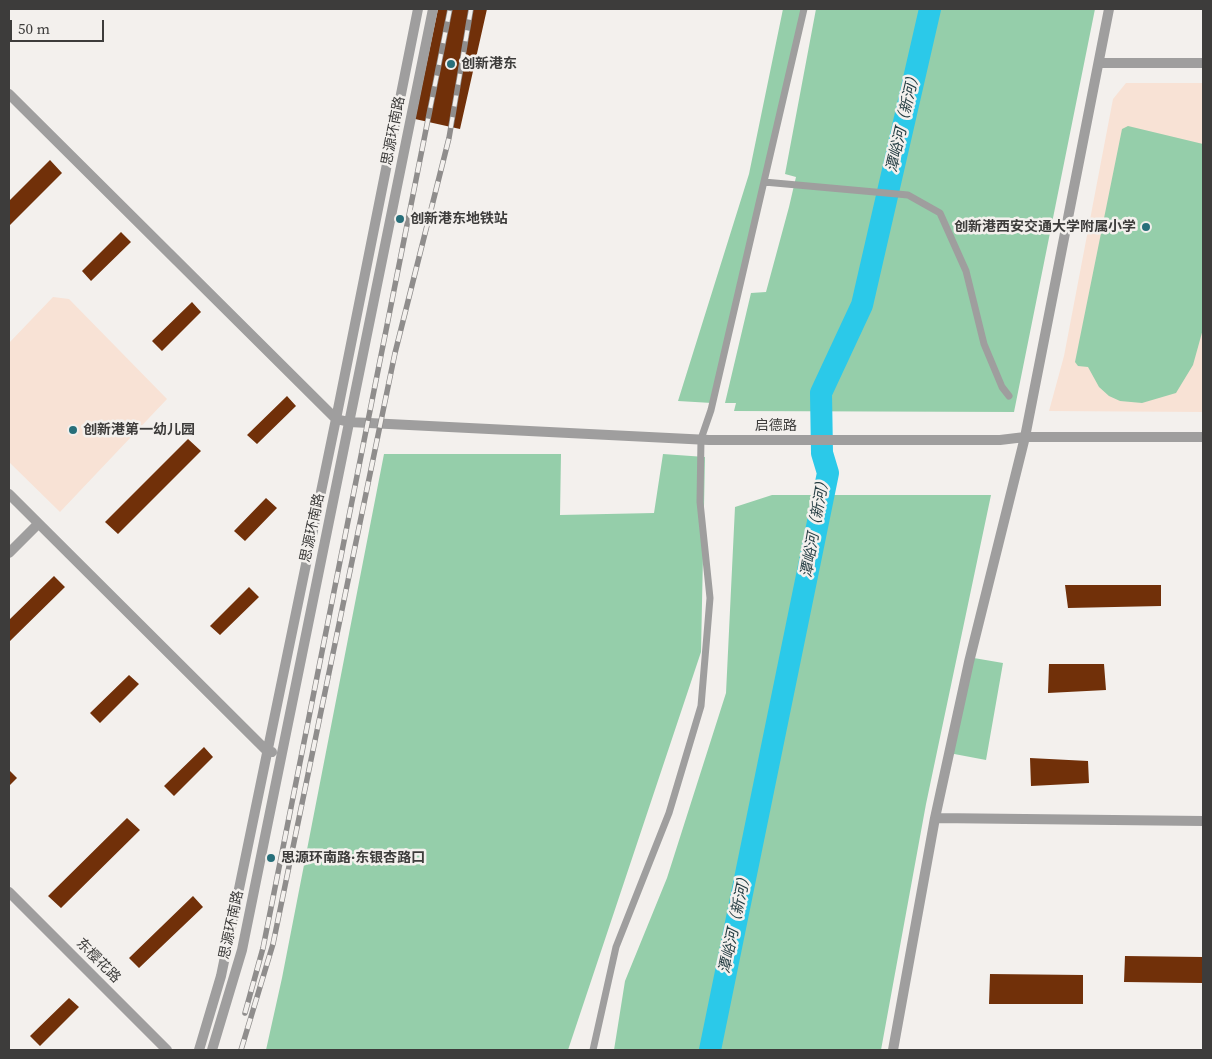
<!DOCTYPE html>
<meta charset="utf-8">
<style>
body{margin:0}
#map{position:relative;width:1212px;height:1059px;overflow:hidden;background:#f3f0ed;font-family:"Source Serif 4",serif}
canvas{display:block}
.frame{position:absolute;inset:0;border:10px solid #3d3c3b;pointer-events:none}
.scale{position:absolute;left:10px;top:20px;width:94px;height:22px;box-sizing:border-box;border:2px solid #3d3c3b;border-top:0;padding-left:6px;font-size:15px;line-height:18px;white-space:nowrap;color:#3d3c3b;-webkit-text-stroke:4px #f3f0ed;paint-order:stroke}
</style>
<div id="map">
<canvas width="1212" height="1059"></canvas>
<div class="frame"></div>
<div class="scale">50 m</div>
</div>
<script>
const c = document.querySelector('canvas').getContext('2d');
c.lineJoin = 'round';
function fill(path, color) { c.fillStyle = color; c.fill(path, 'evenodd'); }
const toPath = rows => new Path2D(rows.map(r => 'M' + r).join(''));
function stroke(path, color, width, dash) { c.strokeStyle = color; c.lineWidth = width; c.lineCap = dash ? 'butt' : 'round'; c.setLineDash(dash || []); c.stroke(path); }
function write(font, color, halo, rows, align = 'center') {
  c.font = font + ' "Source Serif 4","Noto Sans SC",serif'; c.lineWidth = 5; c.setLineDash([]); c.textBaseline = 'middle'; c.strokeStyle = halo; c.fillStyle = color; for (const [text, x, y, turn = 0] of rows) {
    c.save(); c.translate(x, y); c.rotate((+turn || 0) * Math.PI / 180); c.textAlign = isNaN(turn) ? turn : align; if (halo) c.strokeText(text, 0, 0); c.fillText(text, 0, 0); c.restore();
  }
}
fill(toPath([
 [1126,83,1203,83,1203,412,1049,411,1064,356,1113,99],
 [53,297,69,299,167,399,60,512,9,462,9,343]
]), '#f8e2d5');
fill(toPath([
 [783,9,802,9,712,403,678,401,749,174],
 [816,9,1095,9,1014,412,734,411,736,403,725,403,751,293,766,292,789,207,796,177,785,174],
 [1128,126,1203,144,1203,329,1193,365,1176,393,1142,403,1120,401,1109,396,1099,387,1088,367,1078,366,1075,362,1122,129],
 [384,454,561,454,560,515,654,513,663,454,705,457,701,652,568,1050,266,1050,282,978],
 [772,495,991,495,926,804,881,1050,614,1050,625,981,667,878,726,693,735,507],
 [968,657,1003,663,986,760,949,753]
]), '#95ceaa');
stroke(toPath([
 [710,1050,828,473,822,453,821,393,862,305,930,9]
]), '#2bc9e9', 22);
fill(toPath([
 [438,9,487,9,460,129,415,119],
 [50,160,62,173,9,226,9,201],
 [121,232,131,242,91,281,82,271],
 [192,302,201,312,162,351,152,341],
 [287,396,296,406,257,444,247,435],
 [188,439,201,451,118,534,105,522],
 [266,498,277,508,245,541,234,531],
 [54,576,65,587,9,642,9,620],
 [1065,585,1161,585,1161,606,1068,608],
 [249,587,259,597,220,635,210,626],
 [1049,664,1104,664,1106,690,1048,693],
 [129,675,139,684,100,723,90,713],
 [204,747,213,757,174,796,164,786],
 [1030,758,1088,761,1089,783,1031,786],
 [9,770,17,778,9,786],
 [127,818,140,830,61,908,48,896],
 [193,896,203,907,139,968,129,958],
 [1125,956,1203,957,1203,983,1124,982],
 [990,974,1083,975,1083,1004,989,1004],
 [69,998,79,1007,40,1046,30,1036]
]), '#713009');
stroke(toPath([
 [764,182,908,195,940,213,966,271,984,344,1002,387,1009,396],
 [593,1050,616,947,669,813,701,706,710,598,700,502,701,439,711,410,804,9]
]), '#9f9e9e', 7);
stroke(toPath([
 [1100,63,1203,63]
]), '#9f9e9e', 10);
stroke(toPath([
 [9,94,336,419,349,422,709,440,1000,440,1025,437,1203,437],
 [9,494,267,751,272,752],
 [9,553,38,524],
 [935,818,1203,821],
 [9,892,167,1050],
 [199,1050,221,976,336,419,418,9],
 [212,1050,242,950,433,9],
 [893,1050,935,818,969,662,1025,437,1109,9]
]), '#9f9e9e', 10);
const rail = toPath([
 [245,1013,263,948,450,9],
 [241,1050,273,944,395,353,449,138,471,9]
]);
stroke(rail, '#8f8d8c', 5.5);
stroke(rail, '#f3f0ed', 4, [11]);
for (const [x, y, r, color] of [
 [451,64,5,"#276f7a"],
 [400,219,5,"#276f7a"],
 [1146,227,5,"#276f7a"],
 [73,430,5,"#276f7a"],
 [271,858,5,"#276f7a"]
]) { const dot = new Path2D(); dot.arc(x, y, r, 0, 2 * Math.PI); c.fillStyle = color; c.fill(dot); stroke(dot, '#f3f0ed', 2); }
write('bold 14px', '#3d3c3b', '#f3f0ed', [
 ["创新港东",461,64],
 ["创新港东地铁站",410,219],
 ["创新港西安交通大学附属小学",1136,227,"right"],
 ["创新港第一幼儿园",83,430],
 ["思源环南路·东银杏路口",281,858]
], 'left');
write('14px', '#3d3c3b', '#f3f0ed', [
 ["思源环南路",394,131,-79],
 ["启德路",776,426],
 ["思源环南路",313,528,-78],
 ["思源环南路",232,925,-78],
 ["东樱花路",98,961,45]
]);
write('italic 15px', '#263e44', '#f3f0ed', [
 ["潭峪河（新河）",904,121,-77],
 ["潭峪河（新河）",816,526,-80],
 ["潭峪河（新河）",736,922,-78]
]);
</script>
